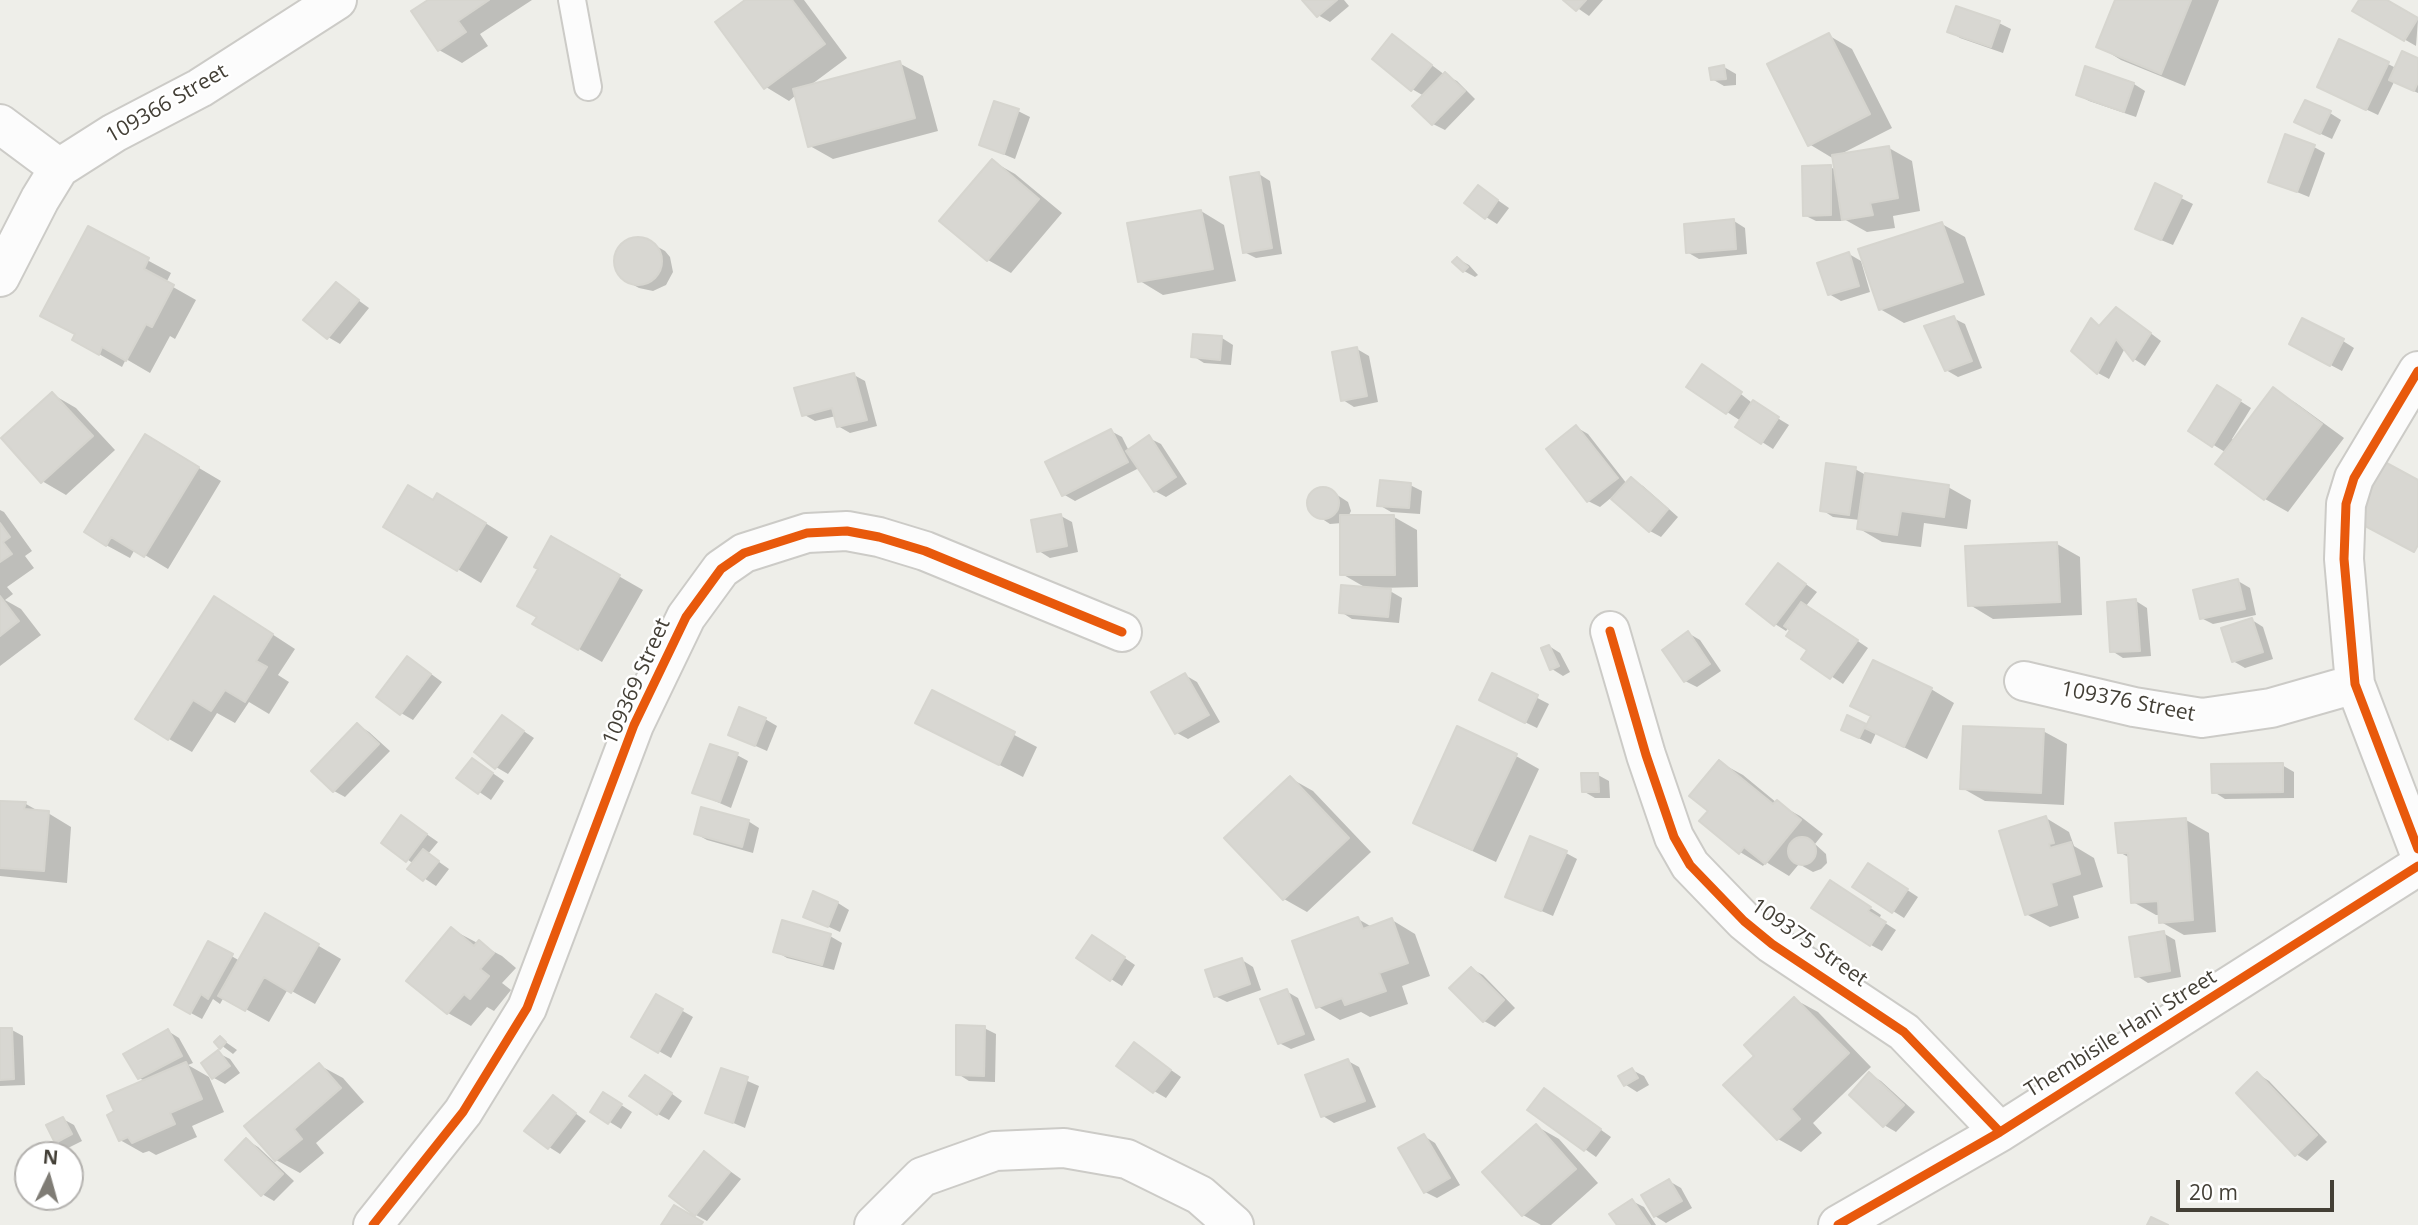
<!DOCTYPE html>
<style>
body{margin:0}
#map{position:relative;width:2418px;height:1225px;overflow:hidden;background:#eeeee9;font-family:"Open Sans",sans-serif}
canvas{display:block}
.north{position:absolute;left:14px;top:1141px;width:70px;height:70px;box-sizing:border-box;background:#fff;border:2px solid #b4b2af;border-radius:50%;rotate:5deg;font-size:19px;font-weight:700;line-height:28px;text-align:center;color:#433f36}
.north::after{content:'';display:block;margin:auto;width:24px;height:32px;background:#7f7c75;clip-path:polygon(50% 0,100% 100%,50% 72%,0 100%)}
.scale{position:absolute;left:2176px;top:1180px;width:158px;height:32px;box-sizing:border-box;border:4px solid #433f36;border-top:0;padding-left:9px;font-size:21px;line-height:24px;white-space:nowrap;color:#433f36;-webkit-text-stroke:5px #fff;paint-order:stroke}
</style>
<div id="map">
<canvas width="2418" height="1225"></canvas>
<div class="north">N</div>
<div class="scale">20 m</div>
</div>
<script>
const c = document.querySelector('canvas').getContext('2d');
c.lineJoin = 'round';
function fill(path, color) { c.fillStyle = color; c.fill(path, 'evenodd'); }
const toPath = rows => new Path2D(rows.map(r => 'M' + r).join(''));
function stroke(path, color, width, dash) { c.strokeStyle = color; c.lineWidth = width; c.lineCap = dash ? 'butt' : 'round'; c.setLineDash(dash || []); c.stroke(path); }
function write(font, color, halo, rows, align = 'center') {
  c.font = font + ' "Open Sans",sans-serif'; c.lineWidth = 5; c.setLineDash([]); c.textBaseline = 'middle'; c.strokeStyle = halo; c.fillStyle = color; for (const [text, x, y, turn = 0] of rows) {
    c.save(); c.translate(x, y); c.rotate((+turn || 0) * Math.PI / 180); c.textAlign = isNaN(turn) ? turn : align; if (halo) c.strokeText(text, 0, 0); c.fillText(text, 0, 0); c.restore();
  }
}
fill(toPath([
 [431,0,532,0,480,34,488,46,462,63,439,50],
 [748,0,804,0,847,58,808,87,899,63,923,76,938,131,833,159,810,146,796,95,789,101,766,87],
 [1305,0,1344,0,1349,6,1330,22,1318,15],
 [1566,0,1603,0,1589,16],
 [2117,0,2219,0,2185,86,2121,60,2098,46],
 [2361,0,2383,0,2418,20,2416,46,2355,11],
 [1999,23,2011,29,2003,53,1960,38,1949,31],
 [1828,35,1852,49,1892,128,1839,155,1889,148,1912,161,1920,211,1893,216,1895,228,1867,232,1842,218,1842,221,1816,221,1804,215,1830,167,1836,170,1834,159,1809,144],
 [1393,36,1445,75,1457,81,1475,99,1445,130,1433,124,1424,96,1412,89],
 [2418,60,2418,93,2394,82,2378,115,2319,87,2388,64,2396,68],
 [1724,67,1736,74,1736,85,1724,86,1712,79],
 [2086,68,2134,84,2145,91,2136,117,2089,101,2078,95],
 [1018,111,1030,117,1015,159,981,145],
 [2330,113,2341,120,2332,139,2308,128],
 [2314,147,2325,153,2309,197,2270,181],
 [992,161,1015,174,1062,213,1011,273,988,260,942,221],
 [1259,174,1270,181,1282,254,1256,258,1244,252],
 [1479,187,1509,208,1497,224,1486,217],
 [2181,198,2193,204,2173,245,2149,235],
 [1201,211,1224,225,1236,281,1163,295,1140,281],
 [1734,221,1745,228,1747,254,1699,259,1687,252],
 [1942,224,1965,237,1985,295,1904,323,1880,309],
 [88,228,171,273,166,283,196,300,175,339,170,336,150,373,126,359,122,367,74,340],
 [646,240,665,251,670,257,673,272,666,285,653,291,639,288,626,281,617,270,616,256,619,249,631,241],
 [1849,254,1861,261,1870,292,1841,301,1829,294],
 [1458,259,1469,265,1478,275,1475,277,1464,271],
 [336,284,369,308,340,344,328,337],
 [2128,316,2161,341,2145,366,2134,359,2125,348,2109,379,2098,373,2091,321,2101,326],
 [1953,318,1965,324,1982,368,1958,377,1946,370],
 [1194,336,1222,338,1233,345,1231,365,1204,363,1193,356],
 [2343,341,2354,348,2342,371,2302,350],
 [1357,349,1369,356,1378,402,1354,407,1343,400],
 [1714,373,1751,402,1789,425,1773,449,1737,426,1741,421,1727,412],
 [854,375,865,381,877,426,850,433,838,426,836,416,815,421,803,414],
 [2273,389,2296,403,2344,438,2288,512,2265,499,2225,452,2191,431,2229,394,2251,408,2232,439,2235,440],
 [52,394,76,408,115,450,66,495,42,481],
 [1576,427,1588,434,1627,484,1631,479,1643,486,1678,517,1661,537,1650,531,1612,497,1600,507,1588,501],
 [1111,431,1122,437,1129,451,1149,438,1161,444,1187,484,1166,497,1155,491,1139,468,1075,501,1063,494],
 [145,436,221,481,168,569,135,549,130,558,106,545],
 [1855,469,1864,474,1948,487,1971,500,1967,529,1924,523,1921,547,1882,542,1858,528,1860,520,1833,517,1822,510],
 [1410,485,1422,491,1420,514,1391,512,1379,505],
 [1319,488,1328,489,1348,502,1351,511,1348,517,1394,517,1417,530,1418,587,1381,588,1381,590,1390,591,1402,598,1399,623,1352,619,1341,612,1368,589,1342,574,1342,523,1330,524,1310,511,1307,502,1311,493],
 [434,502,461,508,508,537,481,583,385,526],
 [0,510,4,512,32,551,25,556,34,568,7,587,13,594,5,600,21,609,41,635,0,666],
 [1061,516,1072,522,1078,552,1050,558,1039,551],
 [552,538,643,590,602,662,535,624,539,617,540,569],
 [2057,544,2080,557,2082,615,1993,619,1970,605],
 [1779,565,1817,592,1806,606,1868,648,1843,684,1804,658,1809,650,1793,629,1789,627,1786,631,1775,624],
 [2238,581,2250,588,2256,615,2213,624,2201,618],
 [2136,601,2147,608,2151,656,2123,658,2112,651],
 [238,612,295,649,278,675,289,682,269,714,249,702,235,723,217,713,192,752,169,739],
 [2252,620,2263,627,2273,659,2245,668,2233,661],
 [1688,633,1700,640,1721,671,1697,687,1685,681],
 [1549,646,1560,653,1570,672,1563,676,1552,669],
 [419,665,442,682,413,720,401,713],
 [1185,675,1197,682,1220,722,1188,739,1177,733],
 [1493,675,1549,704,1537,728,1492,706],
 [1931,689,1954,703,1927,759,1876,733,1871,744,1854,736,1848,718,1868,727,1872,717,1853,705],
 [933,692,1037,747,1023,777,941,735],
 [765,719,777,726,767,751,731,735],
 [513,724,534,738,508,774,496,767],
 [358,725,369,732,390,751,345,797,334,791],
 [2043,731,2067,744,2064,805,1985,801,1962,788],
 [737,755,748,761,731,808,694,792],
 [1516,756,1539,769,1496,862,1438,835,1415,822],
 [1719,762,1743,775,1777,803,1800,816,1823,834,1815,844,1826,854,1827,863,1821,869,1813,872,1799,864,1789,876,1766,862,1763,866,1740,852,1710,810],
 [2282,765,2294,772,2294,798,2225,799,2214,792],
 [484,767,504,781,491,800,459,778],
 [1598,775,1609,781,1610,798,1595,798,1583,791],
 [1290,778,1313,791,1371,852,1307,912,1284,899],
 [0,802,26,804,40,812,48,813,71,827,67,883,0,876],
 [402,817,438,842,428,854,449,869,436,886,410,869,414,864,383,843],
 [2046,818,2069,832,2074,846,2094,858,2103,887,2073,896,2079,918,2050,927,2026,914],
 [2186,820,2209,833,2216,932,2184,935,2161,922,2160,915,2156,915,2133,902,2130,858,2119,852],
 [748,821,759,828,753,853,707,840,696,834],
 [1566,853,1577,859,1553,916,1507,896],
 [1880,872,1918,897,1904,918,1893,911],
 [1842,889,1881,915,1879,919,1896,930,1882,951,1871,945],
 [838,903,849,910,840,932,805,916],
 [266,915,341,959,315,1004,288,989,269,1022,224,997,220,1004,213,999,202,1019,176,1005,209,943,240,961],
 [1358,919,1372,927,1392,920,1415,934,1430,976,1402,986,1408,1004,1370,1017,1361,1012,1340,1020,1317,1006],
 [451,929,502,956,516,968,502,983,511,990,494,1011,487,1007,471,1026,448,1013],
 [2163,933,2175,940,2181,977,2148,983,2137,976],
 [830,936,842,943,834,970,787,958,775,951],
 [1104,944,1135,965,1122,986,1111,979],
 [1242,960,1253,967,1261,990,1227,1002,1215,996],
 [1472,969,1483,975,1515,1008,1495,1027,1484,1021],
 [1286,991,1298,998,1315,1040,1291,1049,1279,1043],
 [657,996,693,1017,671,1058,634,1037],
 [1794,999,1818,1012,1871,1067,1813,1123,1822,1133,1801,1152,1778,1139,1757,1056],
 [984,1028,996,1034,995,1082,969,1081,958,1074],
 [0,1030,12,1030,23,1036,25,1085,0,1086],
 [168,1031,179,1038,193,1063,188,1065,209,1077,224,1112,192,1126,197,1137,156,1155,149,1151,143,1153,120,1140,145,1081,139,1078],
 [220,1038,237,1050,233,1054,217,1042],
 [1134,1044,1181,1077,1166,1098,1154,1091],
 [218,1053,230,1059,240,1073,225,1084,214,1078],
 [1348,1061,1359,1067,1376,1107,1334,1123,1323,1116],
 [319,1065,343,1078,364,1102,316,1143,324,1153,300,1173,276,1160],
 [722,1070,759,1086,745,1128,708,1112],
 [1632,1070,1644,1076,1649,1085,1637,1092,1626,1085],
 [1869,1074,1881,1081,1915,1112,1896,1132,1884,1125],
 [2258,1074,2269,1081,2327,1142,2307,1161,2296,1154],
 [657,1083,682,1101,669,1120,658,1114],
 [553,1097,586,1121,560,1154,549,1147],
 [1555,1097,1611,1137,1596,1157,1530,1110],
 [615,1101,632,1112,621,1129,592,1111],
 [63,1119,74,1125,82,1141,68,1148,56,1141],
 [1536,1126,1559,1139,1598,1183,1551,1225,1541,1225,1523,1215,1484,1172],
 [1424,1136,1435,1143,1460,1185,1437,1198,1425,1192],
 [247,1140,258,1147,294,1181,274,1201,262,1194],
 [705,1153,741,1179,707,1221,696,1215],
 [1669,1181,1681,1188,1692,1208,1666,1223,1655,1216],
 [1632,1201,1644,1207,1656,1225,1619,1225]
]), '#0003');
const building = toPath([
 [428,0,489,0,458,21,466,32,438,51,411,11,428,0],
 [745,0,792,0,825,44,764,89,715,22,745,0],
 [1302,0,1337,0,1317,17,1302,0],
 [1563,0,1586,0,1576,11,1563,0],
 [2115,0,2191,0,2161,74,2096,47,2115,0],
 [2359,0,2387,0,2418,18,2404,41,2352,11,2359,0],
 [1956,6,2000,21,1991,47,1947,32,1956,6],
 [1829,33,1870,114,1808,146,1767,64,1829,33],
 [1392,34,1432,65,1411,91,1372,59,1392,34],
 [2339,39,2389,62,2366,110,2317,87,2339,39],
 [2402,51,2418,58,2418,82,2414,91,2389,80,2402,51],
 [900,61,915,118,808,147,793,89,900,61],
 [1724,65,1726,79,1711,80,1709,68,1724,65],
 [2085,66,2134,83,2124,112,2076,95,2085,66],
 [1445,72,1465,91,1432,125,1412,106,1445,72],
 [2305,100,2331,111,2320,134,2294,122,2305,100],
 [994,101,1019,109,1004,154,979,145,994,101],
 [2285,134,2315,145,2297,192,2268,182,2285,134],
 [1889,146,1898,198,1870,203,1873,215,1842,220,1832,155,1889,146],
 [992,159,1039,199,987,261,939,221,992,159],
 [1831,165,1831,215,1803,216,1802,166,1831,165],
 [1259,172,1272,248,1243,253,1230,177,1259,172],
 [2155,183,2182,196,2161,240,2135,229,2155,183],
 [1478,185,1498,200,1485,219,1464,203,1478,185],
 [1201,210,1213,269,1138,282,1127,223,1201,210],
 [1734,219,1736,249,1686,253,1684,224,1734,219],
 [1942,222,1963,282,1879,310,1858,249,1942,222],
 [88,226,149,258,144,269,174,285,152,327,146,324,126,361,102,347,99,355,72,340,75,334,40,316,88,226],
 '614 261a24 24 0 1 1 48 0a24 24 0 1 1-48 0Z',
 [1849,252,1859,286,1828,295,1817,263,1849,252],
 [1457,257,1468,267,1463,272,1452,262,1457,257],
 [336,282,359,300,327,339,303,320,336,282],
 [2116,307,2151,333,2133,361,2116,339,2097,374,2071,351,2091,318,2099,326,2116,307],
 [1954,316,1972,361,1945,371,1924,326,1954,316],
 [2302,318,2344,339,2330,366,2289,344,2302,318],
 [1193,334,1222,336,1220,360,1191,357,1193,334],
 [1357,347,1367,396,1341,401,1332,352,1357,347],
 [1702,364,1742,392,1726,414,1686,387,1702,364],
 [854,373,867,420,837,427,832,408,802,416,794,388,854,373],
 [2217,385,2241,400,2212,447,2188,431,2217,385],
 [2273,387,2322,424,2264,500,2215,464,2273,387],
 [52,392,93,436,41,483,1,438,52,392],
 [1753,400,1779,417,1761,444,1735,427,1753,400],
 [1576,425,1618,478,1587,502,1546,449,1576,425],
 [1111,429,1128,462,1062,496,1045,462,1111,429],
 [145,434,199,467,144,557,111,537,106,546,84,532,145,434],
 [1149,435,1176,477,1154,492,1126,451,1149,435],
 [2383,461,2418,480,2418,545,2414,552,2352,519,2383,461],
 [1826,463,1856,467,1849,515,1820,511,1826,463],
 [1865,473,1949,485,1944,517,1901,511,1897,535,1857,529,1865,473],
 [1631,477,1668,509,1649,532,1611,499,1631,477],
 [1380,480,1411,483,1409,508,1377,506,1380,480],
 [408,485,433,500,437,493,486,523,457,571,383,527,408,485],
 '1307 503a16 16 0 1 1 32 0a16 16 0 1 1-32 0Z',
 [1061,514,1067,546,1037,552,1031,520,1061,514],
 [1340,515,1394,515,1395,575,1340,575,1340,515],
 [0,523,10,537,3,542,12,554,0,562,0,523],
 [551,536,620,575,578,650,532,624,537,617,517,606,538,569,534,567,551,536],
 [2057,542,2060,602,1968,606,1965,546,2057,542],
 [1778,563,1806,584,1774,626,1746,604,1778,563],
 [2238,579,2245,609,2200,619,2193,590,2238,579],
 [1341,585,1391,589,1388,617,1339,613,1341,585],
 [0,596,19,621,0,636,0,596],
 [214,596,273,634,256,661,267,667,245,702,225,690,211,711,193,700,168,740,135,719,214,596],
 [2136,599,2140,651,2110,652,2107,602,2136,599],
 [1801,602,1858,640,1830,679,1801,659,1807,650,1786,636,1790,630,1784,626,1801,602],
 [2252,618,2263,652,2232,662,2221,628,2252,618],
 [1688,631,1710,664,1684,682,1662,650,1688,631],
 [1549,645,1559,666,1550,670,1541,648,1549,645],
 [407,656,431,674,400,715,376,697,407,656],
 [1873,660,1932,688,1904,747,1865,728,1871,716,1850,706,1873,660],
 [1185,673,1209,715,1175,734,1151,692,1185,673],
 [1492,673,1538,695,1525,723,1479,700,1492,673],
 [932,690,1015,732,999,765,915,723,932,690],
 [739,707,766,718,755,746,728,735,739,707],
 [502,715,524,731,495,769,474,752,502,715],
 [1847,715,1866,724,1859,738,1841,730,1847,715],
 [357,723,379,744,333,792,311,771,357,723],
 [1457,726,1517,754,1472,850,1413,823,1457,726],
 [1963,726,2044,729,2041,793,1960,789,1963,726],
 [710,744,738,753,720,802,692,793,710,744],
 [472,758,493,773,478,794,456,778,472,758],
 [1719,760,1773,804,1777,800,1801,820,1765,864,1744,847,1739,854,1699,821,1708,811,1689,796,1719,760],
 [2283,763,2283,792,2212,793,2211,764,2283,763],
 [1581,773,1598,773,1599,792,1582,792,1581,773],
 [1290,776,1349,838,1283,900,1224,838,1290,776],
 [0,801,26,802,24,809,49,811,44,871,0,868,0,801],
 [701,807,749,820,742,847,694,834,701,807],
 [401,815,427,834,406,862,381,843,401,815],
 [2046,816,2054,843,2049,844,2050,848,2071,842,2080,874,2051,883,2057,905,2025,915,1999,831,2046,816],
 [2186,818,2193,920,2159,923,2158,901,2131,903,2128,853,2118,853,2115,823,2186,818],
 [1530,836,1567,851,1541,911,1505,897,1530,836],
 '1788 851a14 14 0 1 1 28 0a14 14 0 1 1-28 0Z',
 [423,849,439,861,423,881,407,869,423,849],
 [1868,863,1908,889,1892,913,1852,887,1868,863],
 [1830,880,1871,907,1868,911,1886,922,1870,946,1811,908,1830,880],
 [813,891,838,902,828,927,803,917,813,891],
 [265,913,319,944,291,993,264,977,245,1011,218,996,265,913],
 [1358,917,1363,929,1392,918,1408,963,1379,973,1386,991,1345,1005,1342,998,1316,1008,1292,941,1358,917],
 [782,920,831,934,822,965,773,952,782,920],
 [451,927,474,946,479,940,494,953,480,969,489,976,470,999,464,994,447,1014,406,981,451,927],
 [2164,931,2170,971,2135,977,2129,937,2164,931],
 [1092,935,1125,957,1110,981,1076,958,1092,935],
 [208,941,233,954,208,999,201,994,190,1014,174,1005,208,941],
 [1242,958,1250,984,1214,997,1205,970,1242,958],
 [1471,967,1504,1000,1483,1022,1449,988,1471,967],
 [1287,989,1304,1034,1278,1044,1260,999,1287,989],
 [656,994,683,1009,658,1053,631,1037,656,994],
 [1794,997,1849,1053,1791,1109,1800,1119,1777,1140,1723,1085,1754,1056,1744,1045,1794,997],
 [956,1025,985,1026,984,1076,956,1075,956,1025],
 [0,1028,12,1028,14,1079,0,1080,0,1028],
 [168,1029,182,1056,138,1079,123,1054,168,1029],
 [220,1036,226,1042,220,1049,214,1042,220,1036],
 [1134,1042,1171,1070,1153,1093,1116,1066,1134,1042],
 [218,1050,230,1066,212,1079,201,1063,218,1050],
 [1348,1059,1365,1101,1321,1117,1305,1075,1348,1059],
 [186,1062,202,1099,170,1113,175,1124,132,1143,128,1137,119,1141,107,1115,114,1111,107,1096,186,1062],
 [319,1063,341,1088,294,1129,302,1139,275,1161,244,1126,319,1063],
 [721,1068,748,1077,733,1123,705,1113,721,1068],
 [1632,1068,1638,1078,1624,1086,1618,1076,1632,1068],
 [1869,1072,1904,1105,1883,1127,1849,1095,1869,1072],
 [2257,1072,2317,1135,2295,1156,2236,1093,2257,1072],
 [645,1075,672,1093,657,1115,629,1096,645,1075],
 [1544,1088,1601,1129,1584,1151,1527,1110,1544,1088],
 [603,1092,622,1104,608,1124,590,1112,603,1092],
 [553,1095,576,1113,548,1149,524,1131,553,1095],
 [63,1117,72,1134,55,1143,46,1125,63,1117],
 [1536,1124,1576,1169,1522,1216,1482,1172,1536,1124],
 [1424,1134,1450,1178,1424,1193,1398,1148,1424,1134],
 [246,1138,283,1174,261,1196,225,1160,246,1138],
 [704,1151,730,1172,695,1216,669,1196,704,1151],
 [1669,1179,1682,1201,1654,1217,1641,1195,1669,1179],
 [1632,1199,1650,1225,1617,1225,1609,1214,1632,1199],
 [674,1205,703,1222,701,1225,661,1225,674,1205],
 [2151,1217,2168,1225,2147,1225,2151,1217]
]);
fill(building, '#d8d7d2');
stroke(building, '#d6d5cf', 2);
const lane = toPath([
 [572,0,588,87]
]);
const street = toPath([
 [0,124,59,168,114,133,200,88,337,0],
 [0,277,40,199,59,168],
 [2418,371,2354,478,2346,504,2344,559,2355,684,2418,849],
 [1610,631,1646,755,1674,837,1690,865,1744,921,1772,944,1904,1032,2000,1132],
 [2024,681,2134,707,2202,718,2271,708,2355,684],
 [373,1225,463,1112,527,1008,634,725,686,617,721,569,744,553,807,533,847,531,879,537,925,551,1122,632],
 [874,1225,922,1177,995,1151,1064,1148,1127,1159,1200,1195,1234,1225],
 [1838,1225,2000,1132,2418,866]
]);
stroke(lane, '#cccbc7', 30);
stroke(street, '#cccbc7', 42);
stroke(lane, '#fcfcfc', 26);
stroke(street, '#fcfcfc', 38);
stroke(toPath([
 [2418,371,2354,478,2346,504,2344,559,2355,684,2418,849],
 [1610,631,1646,755,1674,837,1690,865,1744,921,1772,944,1904,1032,2000,1132],
 [373,1225,463,1112,527,1008,634,725,686,617,721,569,744,553,807,533,847,531,879,537,925,551,1122,632],
 [1838,1225,2000,1132,2418,866]
]), '#e8590c', 9);
write('21px', '#433f36', '#fff', [
 ["109366 Street",167,104,-30],
 ["109369 Street",637,682,-66],
 ["109376 Street",2128,702,11],
 ["109375 Street",1809,943,35],
 ["Thembisile Hani Street",2121,1034,-32]
]);
</script>
